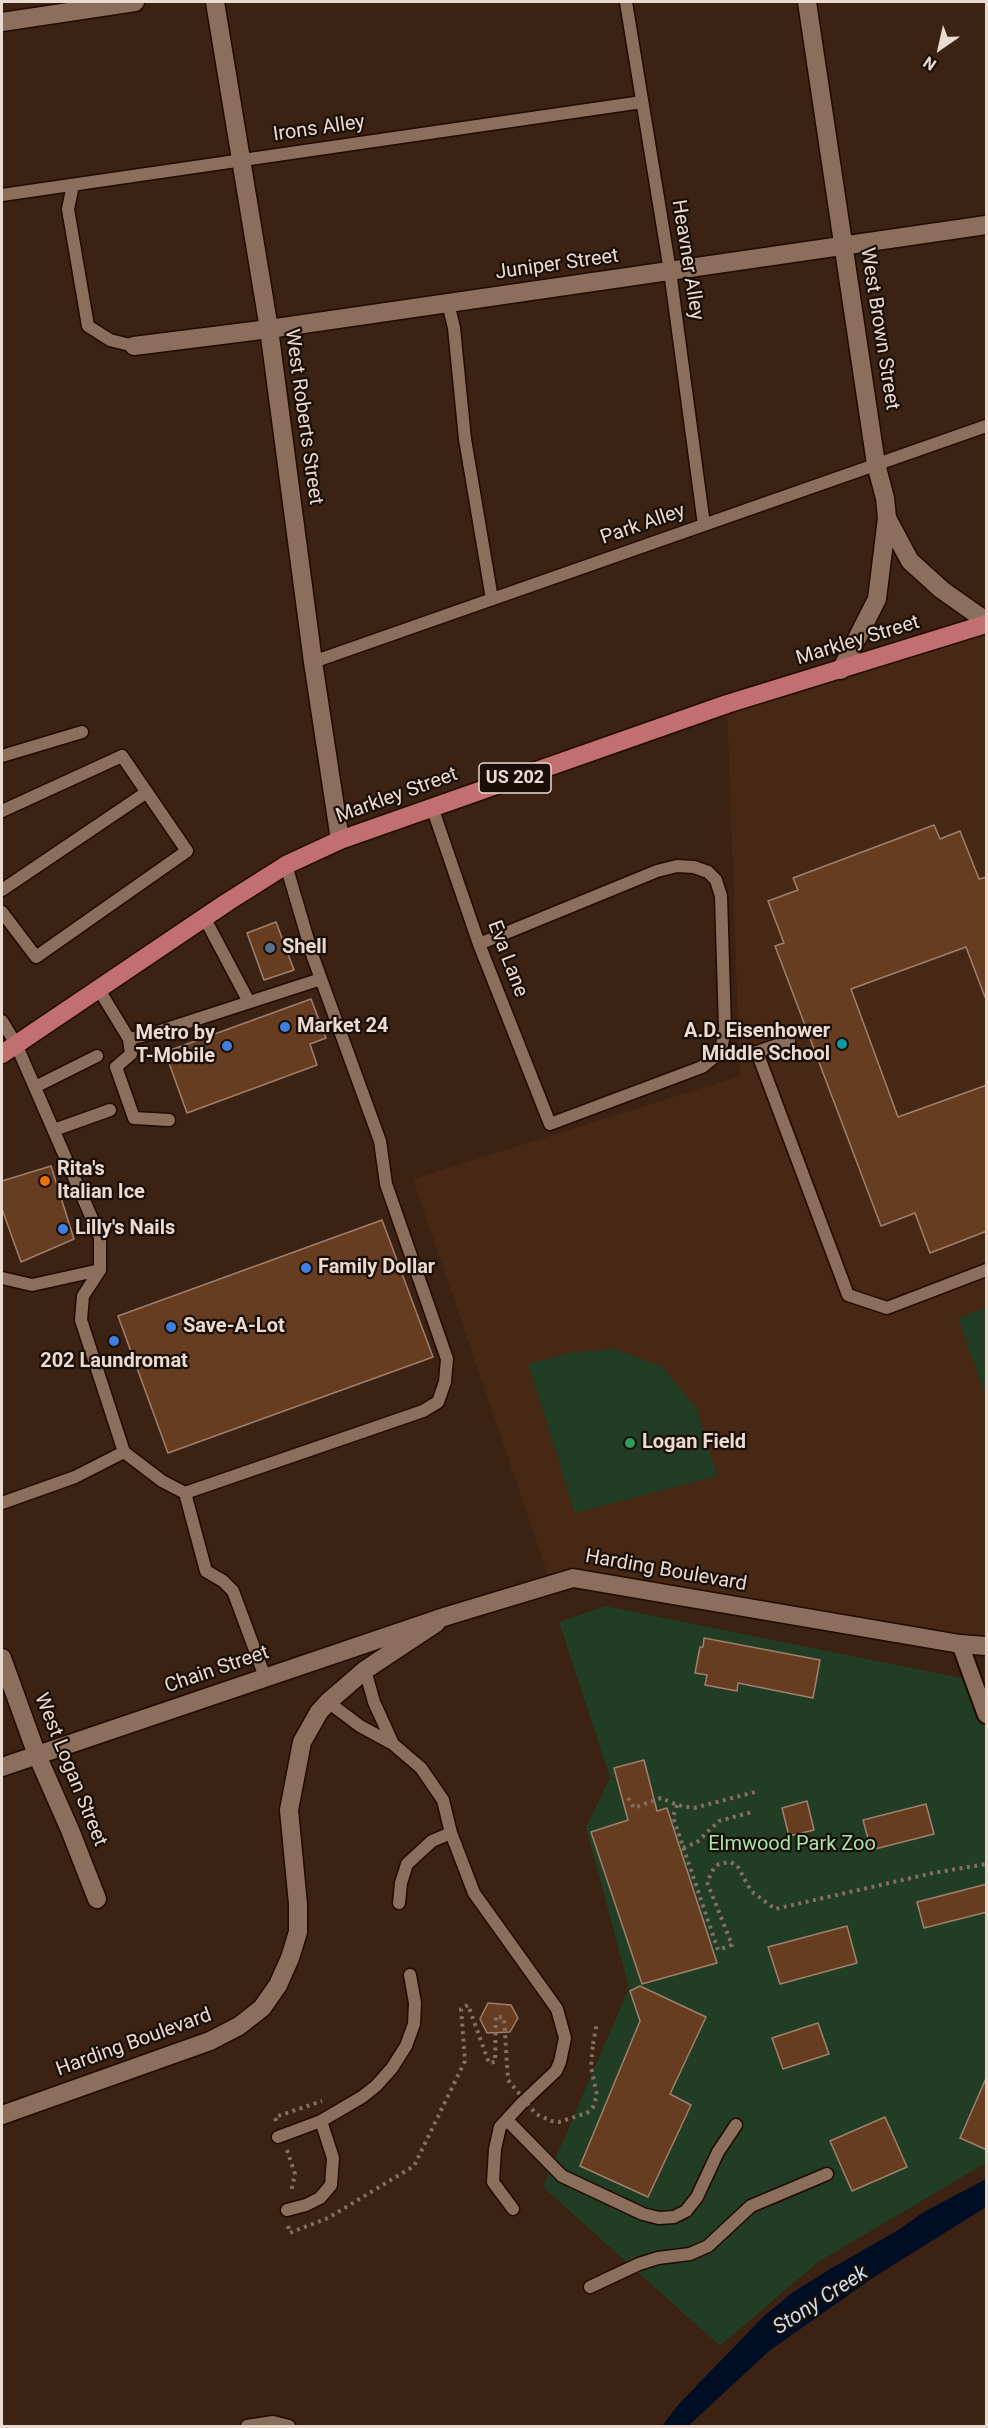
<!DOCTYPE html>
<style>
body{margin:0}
#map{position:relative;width:988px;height:2428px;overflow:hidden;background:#3b2212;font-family:Roboto,sans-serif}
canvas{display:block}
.frame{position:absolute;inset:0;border:3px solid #ebdad0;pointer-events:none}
.north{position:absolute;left:910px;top:18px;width:60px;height:60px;-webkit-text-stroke:4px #1a0f08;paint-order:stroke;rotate:214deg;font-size:16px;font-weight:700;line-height:24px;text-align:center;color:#ebdad0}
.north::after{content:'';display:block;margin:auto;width:21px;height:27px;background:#ebdad0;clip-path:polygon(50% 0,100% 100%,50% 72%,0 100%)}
</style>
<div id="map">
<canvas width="988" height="2428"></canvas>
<div class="frame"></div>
<div class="north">N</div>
</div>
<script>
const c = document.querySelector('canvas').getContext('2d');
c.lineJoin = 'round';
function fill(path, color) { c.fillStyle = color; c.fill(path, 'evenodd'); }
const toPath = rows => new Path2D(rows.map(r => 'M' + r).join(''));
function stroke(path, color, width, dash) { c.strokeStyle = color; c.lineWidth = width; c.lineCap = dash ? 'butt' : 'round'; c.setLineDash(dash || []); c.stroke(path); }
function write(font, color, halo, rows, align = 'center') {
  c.font = font + ' Roboto,sans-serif'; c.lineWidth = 4.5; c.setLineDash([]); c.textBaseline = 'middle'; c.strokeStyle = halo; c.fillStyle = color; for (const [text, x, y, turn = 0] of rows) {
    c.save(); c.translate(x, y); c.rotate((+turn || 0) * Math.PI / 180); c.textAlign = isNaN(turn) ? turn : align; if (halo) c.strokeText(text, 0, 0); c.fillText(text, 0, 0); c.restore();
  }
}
fill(toPath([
 [986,624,986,1646,573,1578,551,1584,413,1179,740,1076,727,704]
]), '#472814');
fill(toPath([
 [986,1308,986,1397,958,1318],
 [614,1349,663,1367,697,1409,717,1476,575,1513,528,1364,571,1353],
 [605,1606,986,1683,986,2163,818,2262,720,2346,543,2187,629,1988,586,1827,610,1778,559,1622]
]), '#213d23');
fill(toPath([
 [986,2179,986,2207,874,2277,769,2351,688,2426,662,2426,678,2405,763,2317,792,2293,830,2269,900,2229,922,2213]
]), '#000e25');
const building = toPath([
 [934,825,940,839,960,831,979,879,987,877,987,997,985,997,966,947,851,989,898,1117,987,1085,987,1231,930,1253,915,1213,881,1226,775,946,784,943,768,901,798,890,793,878,934,825],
 [276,922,294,970,264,980,247,933,276,922],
 [311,999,326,1038,310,1044,317,1065,187,1113,165,1052,311,999],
 [51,1166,74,1239,21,1262,2,1209,2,1181,51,1166],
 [382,1220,433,1357,168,1453,118,1316,382,1220],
 [704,1638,820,1660,813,1698,738,1683,737,1691,705,1685,707,1675,695,1673,700,1647,703,1647,704,1638],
 [644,1760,657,1811,667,1808,717,1963,642,1984,591,1832,628,1820,614,1768,644,1760],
 [807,1801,814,1830,789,1836,782,1808,807,1801],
 [926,1804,934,1834,871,1850,863,1820,926,1804],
 [987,1884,987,1912,924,1928,917,1902,987,1884],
 [847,1926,857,1963,780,1984,768,1947,847,1926],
 [640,1986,706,2017,670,2094,691,2105,648,2197,580,2166,640,2021,630,1991,640,1986],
 [488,2003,511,2005,518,2018,510,2032,487,2033,480,2019,488,2003],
 [818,2023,829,2054,783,2069,772,2038,818,2023],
 [987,2076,987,2150,960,2138,987,2076],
 [885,2117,907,2167,852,2191,830,2141,885,2117]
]);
fill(building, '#663d21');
stroke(building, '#9f806e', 1.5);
const service = toPath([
 [626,2,670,271,704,525],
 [73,185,68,209,88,326,110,340,134,346],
 [2,195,642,102],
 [448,303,454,328,465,439,492,599],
 [313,662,986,426],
 [2,756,82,732],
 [432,807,479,944,550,1124,702,1067,713,1058,722,1045,725,1028,721,896,716,880,708,872,694,867,677,866,657,871,479,944],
 [2,811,122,756,187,851,36,957,2,912],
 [2,890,147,792],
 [204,917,249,1002],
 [98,988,129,1039,151,1034,321,979],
 [2,1021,16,1044,100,1237,100,1270,83,1296,81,1320,124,1452,162,1481,185,1493,206,1571,223,1581,233,1591,265,1677],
 [129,1039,131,1054,116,1067,134,1118,169,1120],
 [789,1041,757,1052,848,1295,887,1308,986,1270],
 [35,1087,97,1056],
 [54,1130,110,1110],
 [2,1278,32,1285,100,1270],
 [185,1493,423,1411,438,1402,445,1382,447,1359,386,1184,380,1141,313,957,286,865],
 [2,1503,75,1477,124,1452],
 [365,1670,374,1702,393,1744],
 [328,1702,360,1726,393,1744,421,1768,443,1800,451,1833,474,1893,557,2009,565,2038,560,2062,556,2071,521,2104,500,2127,495,2149,493,2182,513,2209],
 [399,1903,401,1883,407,1864,432,1841,451,1833],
 [507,2120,562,2176,643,2214,659,2218,674,2217,686,2211,697,2197,718,2152,736,2125],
 [321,2121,362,2097,376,2086,392,2068,406,2046,414,2024,415,2003,410,1975],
 [278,2137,321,2121,333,2158,331,2185,320,2198,306,2205,287,2210],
 [590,2287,639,2264,658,2258,690,2254,708,2246,751,2206,827,2174],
 [247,2426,273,2422,289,2426]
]);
const pedestrian = toPath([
 [960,1644,986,1715]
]);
const minor = toPath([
 [215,2,269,329,313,662,340,840],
 [807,2,876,464,885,498,887,518,910,561,942,590,986,621],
 [2,22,135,2],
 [134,346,269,329,986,225],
 [841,670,877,599,887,518],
 [2,1658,37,1755,70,1830,97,1899],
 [2,2115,210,2041,239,2026,262,2008,278,1985,290,1958,298,1932,298,1904,289,1810,302,1742,319,1712,328,1702,365,1670,436,1623]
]);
const tertiary = toPath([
 [2,1767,447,1616,573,1578,960,1644,986,1646]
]);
const trunk = toPath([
 [2,1054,226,903,286,865,340,840,727,704,986,624]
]);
stroke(service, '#210a00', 15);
stroke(pedestrian, '#210a00', 20);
stroke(minor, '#210a00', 21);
stroke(tertiary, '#210a00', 21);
stroke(trunk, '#210a00', 21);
stroke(toPath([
 [628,1798,634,1808,661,1798,677,1805,694,1808,759,1791],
 [677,1805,673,1817,718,1950,732,1945,707,1882,714,1868,719,1864,730,1862,737,1865,751,1891,775,1909,933,1873,986,1864],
 [683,1848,697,1842,719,1821,752,1812],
 [593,2044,597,2022],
 [276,2121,275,2117,322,2101],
 [287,2150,295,2174,291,2192],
 [288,2226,290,2233,297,2230]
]), '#846e60', 4, [3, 4.5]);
stroke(service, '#8c6e5d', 12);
stroke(pedestrian, '#8c6e5d', 16);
stroke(minor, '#8c6e5d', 18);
stroke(tertiary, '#8c6e5d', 18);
stroke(trunk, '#c26f70', 18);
stroke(toPath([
 [297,2230,328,2218,414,2166,465,2061,461,2009,468,2005,489,2063,495,2062,496,2016,504,2018,508,2080,536,2114,551,2121,559,2122,587,2113,593,2107,597,2095,591,2067,593,2044]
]), '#846e60', 4, [3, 4.5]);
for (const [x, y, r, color] of [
 [270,948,6,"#5c6f8a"],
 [285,1027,6,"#3f7fe0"],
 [842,1044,6,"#0f9aa8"],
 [227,1046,6,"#3f7fe0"],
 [45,1181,6,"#e8710a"],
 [63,1229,6,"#3f7fe0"],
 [306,1268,6,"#3f7fe0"],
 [171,1327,6,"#3f7fe0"],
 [114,1341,6,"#3f7fe0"],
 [630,1443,6,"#2e9e5b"]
]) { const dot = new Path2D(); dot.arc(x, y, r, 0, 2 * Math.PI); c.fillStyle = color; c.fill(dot); stroke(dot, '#1a0f08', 2); }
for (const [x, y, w] of [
 [515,778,72]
]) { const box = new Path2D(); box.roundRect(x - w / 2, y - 15, w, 30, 4.5); c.fillStyle = '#1a0f08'; c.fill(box); stroke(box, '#ebdad0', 1.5); }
write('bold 18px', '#ebdad0', null, [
 ["US 202",515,778]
]);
write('20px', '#ebdad0', '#1a0f08', [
 ["Irons Alley",319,129,-8],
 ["Heavner Alley",687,260,81],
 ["Juniper Street",557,265,-8],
 ["West Brown Street",879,329,81],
 ["West Roberts Street",303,417,82],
 ["Park Alley",643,525,-19],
 ["Markley Street",858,641,-17],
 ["Markley Street",397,796,-20],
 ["Eva Lane",507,959,69],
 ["Harding Boulevard",666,1571,10],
 ["Chain Street",217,1670,-19],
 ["West Logan Street",70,1770,68],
 ["Harding Boulevard",134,2043,-20]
]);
write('bold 20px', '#ebdad0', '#1a0f08', [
 ["Shell",282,948],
 ["Market 24",297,1027],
 ["A.D. Eisenhower",830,1032,"right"],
 ["Middle School",830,1055,"right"],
 ["Metro by",215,1034,"right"],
 ["T-Mobile",215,1057,"right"],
 ["Rita's",57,1170],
 ["Italian Ice",57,1193],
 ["Lilly's Nails",75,1229],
 ["Family Dollar",318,1268],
 ["Save-A-Lot",183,1327],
 ["202 Laundromat",114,1362,"center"],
 ["Logan Field",642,1443]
], 'left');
write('20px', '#a7e4aa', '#1a0f08', [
 ["Elmwood Park Zoo",792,1845]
]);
write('italic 21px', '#c7def5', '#1a0f08', [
 ["Stony Creek",821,2301,-33]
]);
</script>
